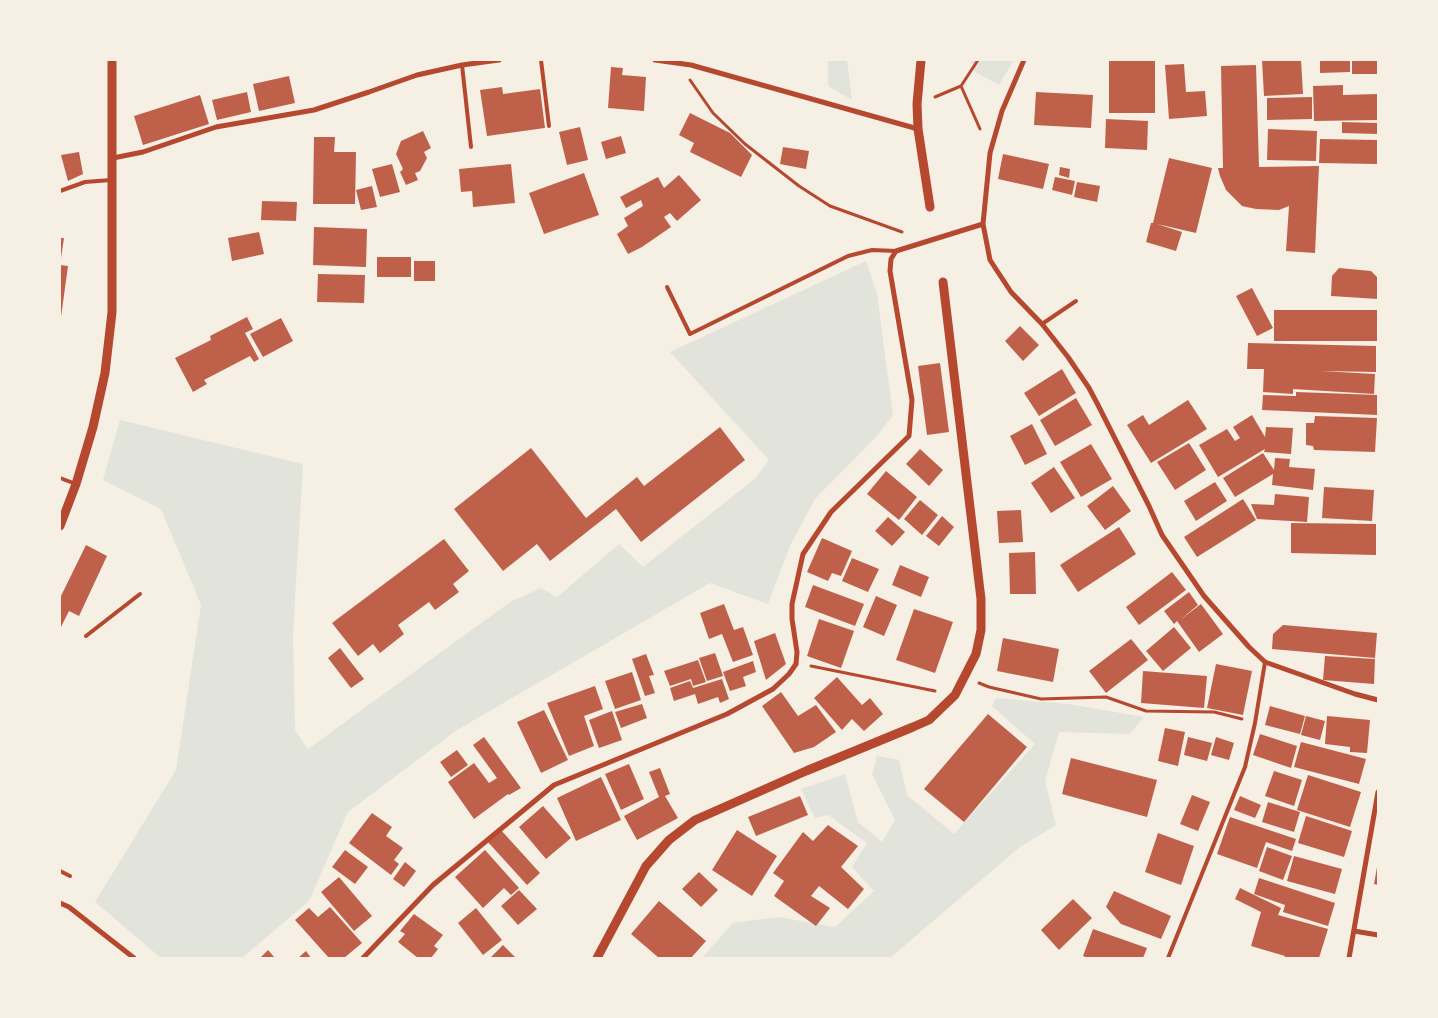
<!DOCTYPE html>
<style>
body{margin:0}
#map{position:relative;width:1438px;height:1018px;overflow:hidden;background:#f6efe4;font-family:"Varela Round",sans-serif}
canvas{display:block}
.frame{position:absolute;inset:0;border:61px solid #f6efe4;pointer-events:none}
</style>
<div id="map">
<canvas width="1438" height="1018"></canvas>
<div class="frame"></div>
</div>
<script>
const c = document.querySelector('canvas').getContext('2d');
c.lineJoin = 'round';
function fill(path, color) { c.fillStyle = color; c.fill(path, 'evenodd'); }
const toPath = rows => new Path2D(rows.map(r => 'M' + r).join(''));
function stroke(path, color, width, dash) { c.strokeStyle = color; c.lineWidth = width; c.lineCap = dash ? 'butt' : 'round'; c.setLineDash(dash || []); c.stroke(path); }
fill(toPath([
 [828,60,847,60,852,100,828,86],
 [970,60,1014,60,999,85,975,72],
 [866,261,877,294,893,415,878,435,815,499,790,546,768,604,710,583,457,730,348,812,309,901,242,958,161,958,95,902,176,770,201,605,161,509,103,480,120,420,303,464,293,635,295,730,308,749,510,602,541,588,557,597,619,544,643,567,756,478,769,460,670,352],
 [996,698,1068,704,1144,717,1130,734,1059,732,1045,781,1056,825,1020,847,890,958,702,958,733,923,778,917,835,927,874,891,852,867,867,843,828,815,815,818,801,789,845,774,858,822,882,842,895,820,872,774,877,756,899,760,907,795,954,834,1035,744,992,706]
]), '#e2e4dc');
fill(toPath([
 [1109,60,1155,60,1155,113,1109,113],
 [1262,60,1301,60,1303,94,1264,96],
 [1320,60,1350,60,1350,72,1320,73],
 [1352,60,1378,60,1378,74,1352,74],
 [1184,64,1186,92,1205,91,1207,116,1169,119,1165,65],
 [1256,65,1259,167,1319,166,1315,253,1286,251,1289,206,1279,210,1256,209,1242,206,1226,190,1220,176,1218,168,1223,168,1221,66],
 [611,67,623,68,622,75,646,77,644,111,608,108],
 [289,76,295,103,259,111,253,84],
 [1343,85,1343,95,1378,94,1378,120,1314,121,1313,86],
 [502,87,503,94,540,89,545,128,487,136,480,90],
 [247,92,251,112,217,120,212,100],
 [1036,92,1093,95,1091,128,1034,125],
 [200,95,209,124,143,145,134,116],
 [1312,97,1312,119,1267,120,1267,98],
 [690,113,730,133,752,155,741,177,690,152,694,143,679,135],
 [1106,119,1148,121,1147,150,1105,148],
 [1342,122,1378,123,1378,134,1342,133],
 [580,127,588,160,567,165,559,132],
 [1268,129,1317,131,1316,161,1267,160],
 [423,131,431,148,424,152,427,158,420,171,415,173,418,180,406,185,400,172,403,169,396,154,401,141],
 [621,136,626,153,606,159,601,142],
 [314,137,335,137,334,152,356,152,355,204,313,204],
 [1320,139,1378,140,1378,164,1319,163],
 [783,147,809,151,806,169,780,164],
 [79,152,83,174,68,181,61,155],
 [1003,154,1049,164,1043,189,998,179],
 [1169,158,1212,168,1196,233,1157,224,1182,232,1176,251,1146,242,1151,223,1153,223],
 [392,164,400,192,380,197,372,169],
 [511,164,515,203,473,207,472,191,461,192,459,169],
 [1060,167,1070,169,1069,178,1059,175],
 [584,173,599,215,544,234,529,193],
 [679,175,701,200,677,221,670,213,664,217,671,227,642,247,628,254,617,234,628,226,624,218,643,206,641,200,626,208,620,197,658,177,664,188],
 [1055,177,1075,181,1072,195,1052,190],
 [1077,182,1100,186,1097,202,1074,197],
 [372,186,377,207,361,210,356,190],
 [262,201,297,202,296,221,261,220],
 [314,227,367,229,366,267,313,265],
 [259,232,264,254,232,261,228,238],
 [60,238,64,238,61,258,60,258],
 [377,257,411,257,411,277,377,277],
 [414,261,435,261,435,281,414,281],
 [60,265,68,266,61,317,60,317],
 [1339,268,1371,271,1378,278,1378,299,1331,296,1332,276],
 [318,274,365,275,364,303,317,302],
 [1252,288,1273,328,1257,336,1236,296],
 [1274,310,1378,310,1378,341,1274,341],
 [247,317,253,329,245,333,259,359,254,362,250,356,204,380,207,384,193,392,175,358,211,340,210,336],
 [281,318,293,341,263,357,250,334],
 [1020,326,1039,345,1023,361,1005,341],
 [1248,343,1376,346,1376,372,1321,371,1375,374,1374,394,1293,389,1293,394,1263,392,1264,369,1247,369],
 [940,363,949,432,927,435,918,366],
 [1062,369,1076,393,1039,416,1024,393],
 [1296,392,1378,395,1378,415,1262,410,1263,395,1296,396],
 [1076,398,1092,425,1055,446,1040,420],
 [1188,400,1207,429,1151,463,1127,425,1143,415,1149,425],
 [1252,415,1265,437,1266,427,1293,428,1291,454,1264,452,1265,449,1218,477,1199,445,1227,429,1235,441,1240,438,1233,427],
 [1315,416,1377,418,1375,452,1314,450,1313,446,1306,445,1306,423,1314,423],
 [1032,424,1047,454,1025,465,1010,436],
 [720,427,745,460,641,542,616,509,550,561,537,544,503,571,454,509,531,448,586,518,637,477,644,486],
 [1189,443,1206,470,1175,490,1157,462],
 [1091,444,1112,479,1081,497,1060,462],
 [920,449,943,470,929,486,906,464],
 [1263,453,1274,470,1275,458,1290,459,1289,467,1315,469,1313,490,1272,485,1273,474,1235,497,1223,478],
 [1054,467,1075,498,1051,513,1031,483],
 [886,471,917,497,899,520,867,494],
 [1215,482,1227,501,1196,521,1184,501],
 [1113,486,1131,511,1105,530,1087,506],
 [1324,487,1374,490,1372,521,1322,518],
 [1275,494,1309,497,1307,522,1257,519,1251,504,1274,505],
 [1243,499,1256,520,1197,557,1184,537],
 [920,500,938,515,922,535,904,519],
 [1021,510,1023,542,999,543,997,511],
 [942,516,954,527,939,546,926,536],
 [888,517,905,532,892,546,875,531],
 [1291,523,1376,524,1376,555,1291,553],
 [1119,527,1136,554,1078,592,1060,565],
 [822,538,852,551,841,576,832,573,828,581,807,572],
 [444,539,469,571,453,584,459,592,435,610,429,602,398,625,404,634,380,653,373,644,358,656,332,623],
 [86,545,107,556,79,616,69,611,60,629,60,598],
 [1035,552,1036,594,1010,594,1009,553],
 [852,558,879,569,868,592,842,581],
 [900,565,929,577,921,597,892,585],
 [1172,572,1186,590,1139,625,1126,607],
 [813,585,864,604,855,626,805,607],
 [1189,592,1198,605,1180,620,1201,604,1223,634,1199,652,1177,621,1174,624,1164,611],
 [876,596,897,605,884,636,863,627],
 [724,604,734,630,743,627,753,655,733,662,722,634,709,639,700,613],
 [914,609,953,622,935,673,896,660],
 [819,619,854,631,841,668,807,656],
 [1283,625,1377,633,1375,658,1272,649,1273,634],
 [1174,627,1191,648,1163,671,1146,651],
 [775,633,786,664,766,680,754,641],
 [1003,638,1059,649,1053,682,997,671],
 [1131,639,1148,660,1106,693,1089,671],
 [340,648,364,679,351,688,328,658],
 [715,653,723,676,707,681,699,658],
 [646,654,654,675,649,676,655,693,645,696,632,659],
 [1325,656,1375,659,1374,684,1323,680],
 [698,660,706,682,693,686,691,679,670,686,664,671],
 [753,661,756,672,743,677,746,686,730,691,723,672],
 [1216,664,1252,671,1243,715,1207,708],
 [1143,671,1207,676,1204,708,1141,703],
 [632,672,641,700,615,709,605,681],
 [837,677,862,705,870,698,883,714,864,731,852,719,842,730,814,698],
 [722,679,729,699,720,703,718,697,698,704,695,694,674,701,670,688,690,681,693,688],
 [595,686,603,709,584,716,594,746,569,756,547,703],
 [781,692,798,716,816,705,836,732,814,747,794,753,762,706],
 [642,704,647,718,621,728,615,712],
 [1270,706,1305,716,1300,734,1265,725],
 [544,710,568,760,541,773,517,722],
 [612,711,622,740,599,748,589,720],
 [988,714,1027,747,964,822,924,789],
 [1306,716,1325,721,1320,740,1301,735],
 [1327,716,1370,720,1367,753,1350,752,1350,747,1325,744],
 [1165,728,1185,732,1178,766,1158,761],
 [1260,734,1297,746,1291,768,1253,755],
 [484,737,521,788,509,795,508,794,474,819,448,782,474,763,489,783,497,778,473,745],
 [1188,737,1212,743,1207,761,1184,755],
 [1216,737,1234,743,1229,760,1211,755],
 [1301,742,1366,759,1359,784,1294,767],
 [457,750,468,765,451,777,440,762],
 [1071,758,1157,780,1147,817,1062,794],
 [629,764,644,799,621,810,605,774],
 [660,768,670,794,665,796,678,818,637,840,624,816,659,797,649,772],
 [1274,771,1302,780,1294,806,1265,796],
 [1308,775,1361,792,1350,827,1297,810],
 [601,777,621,820,576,841,557,798],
 [1192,795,1210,802,1198,831,1180,824],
 [800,796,808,815,756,836,748,817],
 [1240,796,1261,805,1255,818,1234,810],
 [1268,802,1300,812,1294,832,1262,822],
 [543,806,571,838,546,859,519,827],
 [372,813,392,827,386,836,403,848,394,860,399,864,391,875,349,843],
 [1306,816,1352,831,1344,857,1298,843],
 [1230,817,1296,839,1292,851,1266,842,1257,868,1217,854],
 [828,825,858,846,841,867,864,889,848,909,819,886,811,896,830,908,816,926,774,896,784,881,773,873,803,832,813,841],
 [500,829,540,873,527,885,487,841],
 [737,830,777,856,752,896,712,870],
 [1158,833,1194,846,1181,885,1145,872],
 [1267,847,1292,856,1283,880,1259,871],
 [345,850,368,867,355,884,332,867],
 [485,850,519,888,511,895,504,888,483,908,455,877],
 [1294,856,1342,869,1335,894,1287,881],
 [405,862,416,871,404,887,393,879],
 [1377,867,1378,867,1378,885,1374,884],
 [699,872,718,890,701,907,682,889],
 [339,877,372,916,354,931,321,892],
 [1259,878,1335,903,1328,926,1283,912,1285,905,1254,894],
 [1240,888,1281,908,1278,915,1328,929,1319,958,1284,958,1285,956,1251,946,1261,912,1235,899],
 [519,890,537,909,518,925,501,906],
 [1114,891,1171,916,1161,939,1121,924,1106,907],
 [1073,899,1092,918,1059,950,1041,930],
 [659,901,706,941,691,958,659,958,631,934],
 [330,907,362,943,344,958,329,958,295,920,309,908,318,917],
 [476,908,502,940,483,955,458,923],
 [414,914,443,935,434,946,438,949,431,958,418,958,398,942,405,934,400,931],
 [1093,929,1147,948,1143,958,1088,958,1083,956],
 [503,945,516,958,490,958],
 [268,950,275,958,260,958],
 [306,951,311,958,298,958]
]), '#bf614a');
stroke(toPath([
 [690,80,713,113,745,144,799,186,830,206,902,232],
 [961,86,980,129],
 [935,97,961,86,978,60],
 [811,666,935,691],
 [979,683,989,687,1041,699,1106,697,1146,711,1214,712,1242,719]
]), '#b5482f', 3);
stroke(toPath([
 [541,60,549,126],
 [462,65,471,147],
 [60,191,85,182,111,180],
 [667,287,690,334,848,256,872,250,896,251],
 [1042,324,1076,301],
 [60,478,76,484],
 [86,636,140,594],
 [60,871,70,876],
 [1168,958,1245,767,1255,723,1265,662]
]), '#b5482f', 4);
stroke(toPath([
 [655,60,691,65,918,129],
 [1024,60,1002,111,990,153,983,224,990,260,1011,292,1042,324,1068,357,1089,388,1098,405,1149,506,1162,535,1204,596,1249,647,1265,662,1355,694,1378,700],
 [113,158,143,152,216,127,314,110,369,92,417,75,462,65,499,60],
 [60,903,69,907,134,958],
 [1354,931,1378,935],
 [363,958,433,885,554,785,727,714,773,689,789,674,796,664,797,652,792,619,792,604,803,554,831,512,909,436,912,400,890,271,891,259,896,251,983,224],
 [1349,958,1378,792]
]), '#b5482f', 5);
stroke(toPath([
 [921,60,917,104,918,129,930,207],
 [60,526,76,484,93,427,105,373,112,312,112,60],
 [597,958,646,866,669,840,695,820,806,771,913,727,929,720,955,695,976,654,981,630,981,599,943,282]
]), '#b5482f', 9);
</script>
